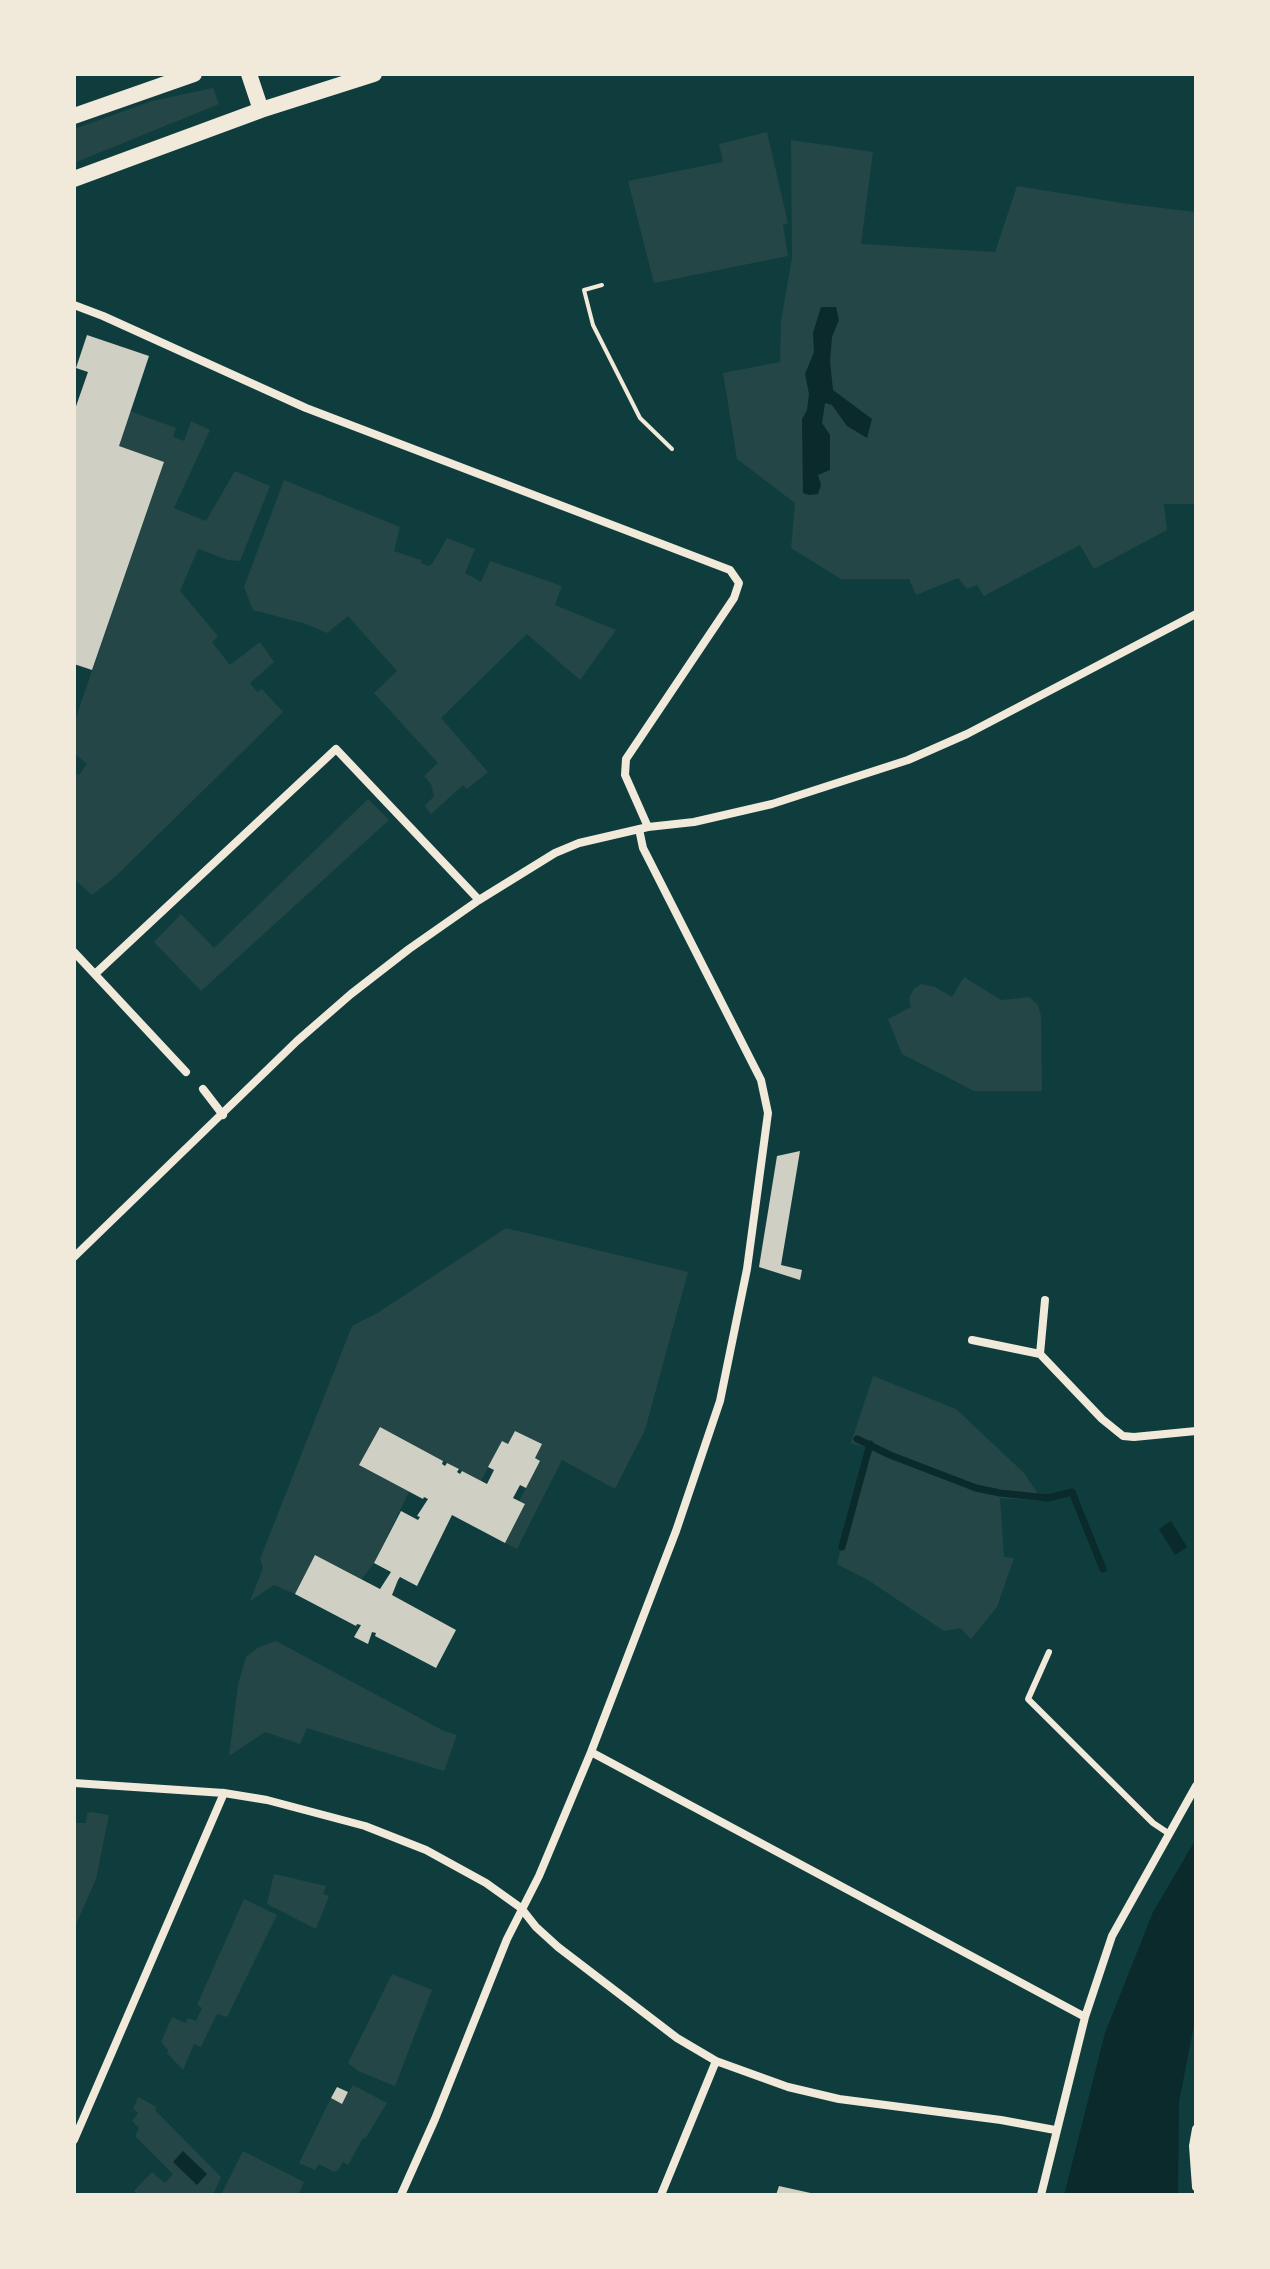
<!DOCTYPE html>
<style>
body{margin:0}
#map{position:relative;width:1270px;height:2269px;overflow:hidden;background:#0f3d3e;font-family:"Source Serif 4",serif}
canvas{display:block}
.frame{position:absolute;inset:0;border:76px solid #f1e9da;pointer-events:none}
</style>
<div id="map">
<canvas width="1270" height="2269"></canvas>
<div class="frame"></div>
</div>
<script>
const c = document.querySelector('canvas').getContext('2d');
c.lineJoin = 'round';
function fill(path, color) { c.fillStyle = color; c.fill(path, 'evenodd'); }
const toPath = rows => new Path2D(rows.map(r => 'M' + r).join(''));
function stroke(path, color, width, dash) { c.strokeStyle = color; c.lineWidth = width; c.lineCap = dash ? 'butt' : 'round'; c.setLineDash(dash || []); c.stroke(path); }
fill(toPath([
 [213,88,219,104,74,163,74,129,152,101],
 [767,132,788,223,783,225,788,256,654,283,628,181,723,162,719,144],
 [791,140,873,152,861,244,995,252,1017,186,1128,204,1196,212,1196,504,1164,504,1167,530,1094,569,1080,545,984,596,977,585,967,589,958,578,916,595,909,579,841,579,791,548,795,503,737,459,723,373,780,362,781,321,792,258],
 [130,411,176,428,173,437,184,441,191,421,210,430,174,508,206,521,235,471,270,486,240,561,228,560,198,549,180,591,218,636,212,642,230,665,260,642,274,662,250,683,257,692,262,689,283,712,116,876,92,895,74,879,74,772,79,775,87,764,74,753,74,723,164,463,119,446],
 [284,480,400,527,394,551,421,560,421,563,428,566,432,564,447,538,475,549,465,573,481,582,490,561,562,586,555,605,616,630,580,680,527,634,441,718,488,772,467,789,463,785,431,814,425,806,434,796,431,784,424,776,438,763,374,693,397,671,348,616,327,633,306,624,253,610,244,587],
 [368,799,389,820,201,991,154,942,181,914,214,948],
 [964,977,1001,1000,1029,997,1038,1005,1041,1016,1042,1091,974,1091,902,1054,888,1019,911,1007,909,998,914,989,921,984,935,987,952,997],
 [506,1228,688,1272,645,1430,615,1489,562,1460,517,1549,505,1543,525,1505,519,1501,540,1462,535,1458,541,1444,515,1431,508,1444,502,1442,481,1481,380,1428,360,1465,409,1492,374,1563,362,1579,315,1555,295,1594,274,1585,250,1601,263,1568,260,1559,352,1326,379,1312],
 [873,1376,956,1409,1024,1473,1043,1501,1000,1498,1004,1557,1014,1558,997,1607,971,1639,960,1628,944,1631,868,1580,837,1564,867,1448,851,1443],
 [276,1641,444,1731,457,1735,444,1771,307,1728,300,1744,265,1732,229,1756,238,1685,246,1657,259,1647],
 [91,1812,109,1815,96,1879,74,1929,74,1823,86,1823,87,1813],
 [274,1874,326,1886,323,1894,329,1896,316,1929,267,1904],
 [244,1899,277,1915,227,2017,217,2014,201,2047,194,2044,183,2070,167,2053,168,2050,161,2042,172,2017,185,2023,188,2018,196,2021,202,2008,197,2005],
 [392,1974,432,1990,395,2086,358,2071,348,2063],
 [353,2085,387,2103,365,2139,363,2138,348,2165,343,2162,338,2170,334,2172,319,2164,315,2170,299,2163,331,2098,342,2104],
 [138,2097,157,2107,155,2110,221,2177,213,2195,138,2195,134,2191,152,2172,165,2183,173,2174,135,2136,139,2128,132,2121,138,2113,133,2109],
 [243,2151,304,2182,299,2193,303,2195,221,2195]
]), '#244646');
fill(toPath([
 [821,307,836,307,839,320,832,337,830,361,833,390,872,419,867,438,847,426,832,405,825,403,822,423,830,435,830,470,818,475,821,485,818,494,809,495,803,493,802,419,807,410,809,394,805,374,814,352,813,333],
 [1171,1521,1187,1547,1175,1555,1159,1529],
 [1196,1839,1196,2015,1179,2102,1178,2195,1064,2195,1105,2033,1153,1912],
 [183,2151,207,2174,197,2185,173,2162]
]), '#0a2a2b');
stroke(toPath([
 [857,1439,890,1455,976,1488,1000,1493,1048,1498,1072,1492,1103,1569],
 [842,1547,870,1444]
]), '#0a2a2b', 7);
fill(toPath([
 [87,335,149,356,119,446,164,462,92,670,74,664,74,412,88,372,76,368],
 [800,1151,781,1265,802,1270,800,1280,759,1267,777,1156],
 [380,1427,443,1461,442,1464,445,1466,447,1463,459,1469,457,1472,460,1474,462,1471,487,1484,494,1470,488,1467,502,1441,508,1444,515,1431,542,1444,535,1458,540,1461,526,1488,520,1485,513,1498,525,1504,505,1543,452,1515,417,1586,400,1577,398,1580,392,1595,456,1630,436,1668,375,1636,376,1633,372,1632,368,1644,354,1637,361,1625,357,1624,356,1626,295,1594,315,1555,380,1589,391,1572,374,1563,401,1511,418,1520,420,1517,417,1516,428,1499,424,1497,423,1499,359,1465],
 [337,2087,348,2092,342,2104,331,2098],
 [779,2186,815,2194,815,2195,776,2195]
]), '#cfcfc3');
stroke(toPath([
 [602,285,584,290,593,325,640,418,672,449]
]), '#f1e9da', 4);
stroke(toPath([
 [1049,1652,1028,1699,1153,1823,1168,1833]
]), '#f1e9da', 6);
stroke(toPath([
 [74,305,103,316,306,408,730,570,739,583,734,598,626,759,625,775,648,827],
 [74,952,186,1072],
 [95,974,336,749,479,900],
 [203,1089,223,1115],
 [74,1257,297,1041,351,994,409,949,479,900,555,853,579,843,648,827,694,822,772,804,908,760,967,734,1196,614],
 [1045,1300,1040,1354,1102,1419,1123,1436,1134,1437,1196,1431],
 [972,1340,1040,1354],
 [591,1752,1085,2017],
 [74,1783,224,1793,267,1800,365,1826,426,1850,486,1883,521,1908,536,1927,558,1947,677,2038,716,2061,788,2087,839,2099,1001,2120,1055,2130],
 [1196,2129,1193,2146,1196,2187],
 [74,2140,224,1793],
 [401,2195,435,2119,507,1939,539,1876,591,1752,676,1531,720,1401,747,1269,768,1113,761,1080,643,848,639,829],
 [661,2195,716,2061],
 [1041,2195,1085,2017,1112,1936,1196,1786]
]), '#f1e9da', 8);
stroke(toPath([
 [249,74,261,110],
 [74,116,194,74],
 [74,179,261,110,374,74]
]), '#f1e9da', 16);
</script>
